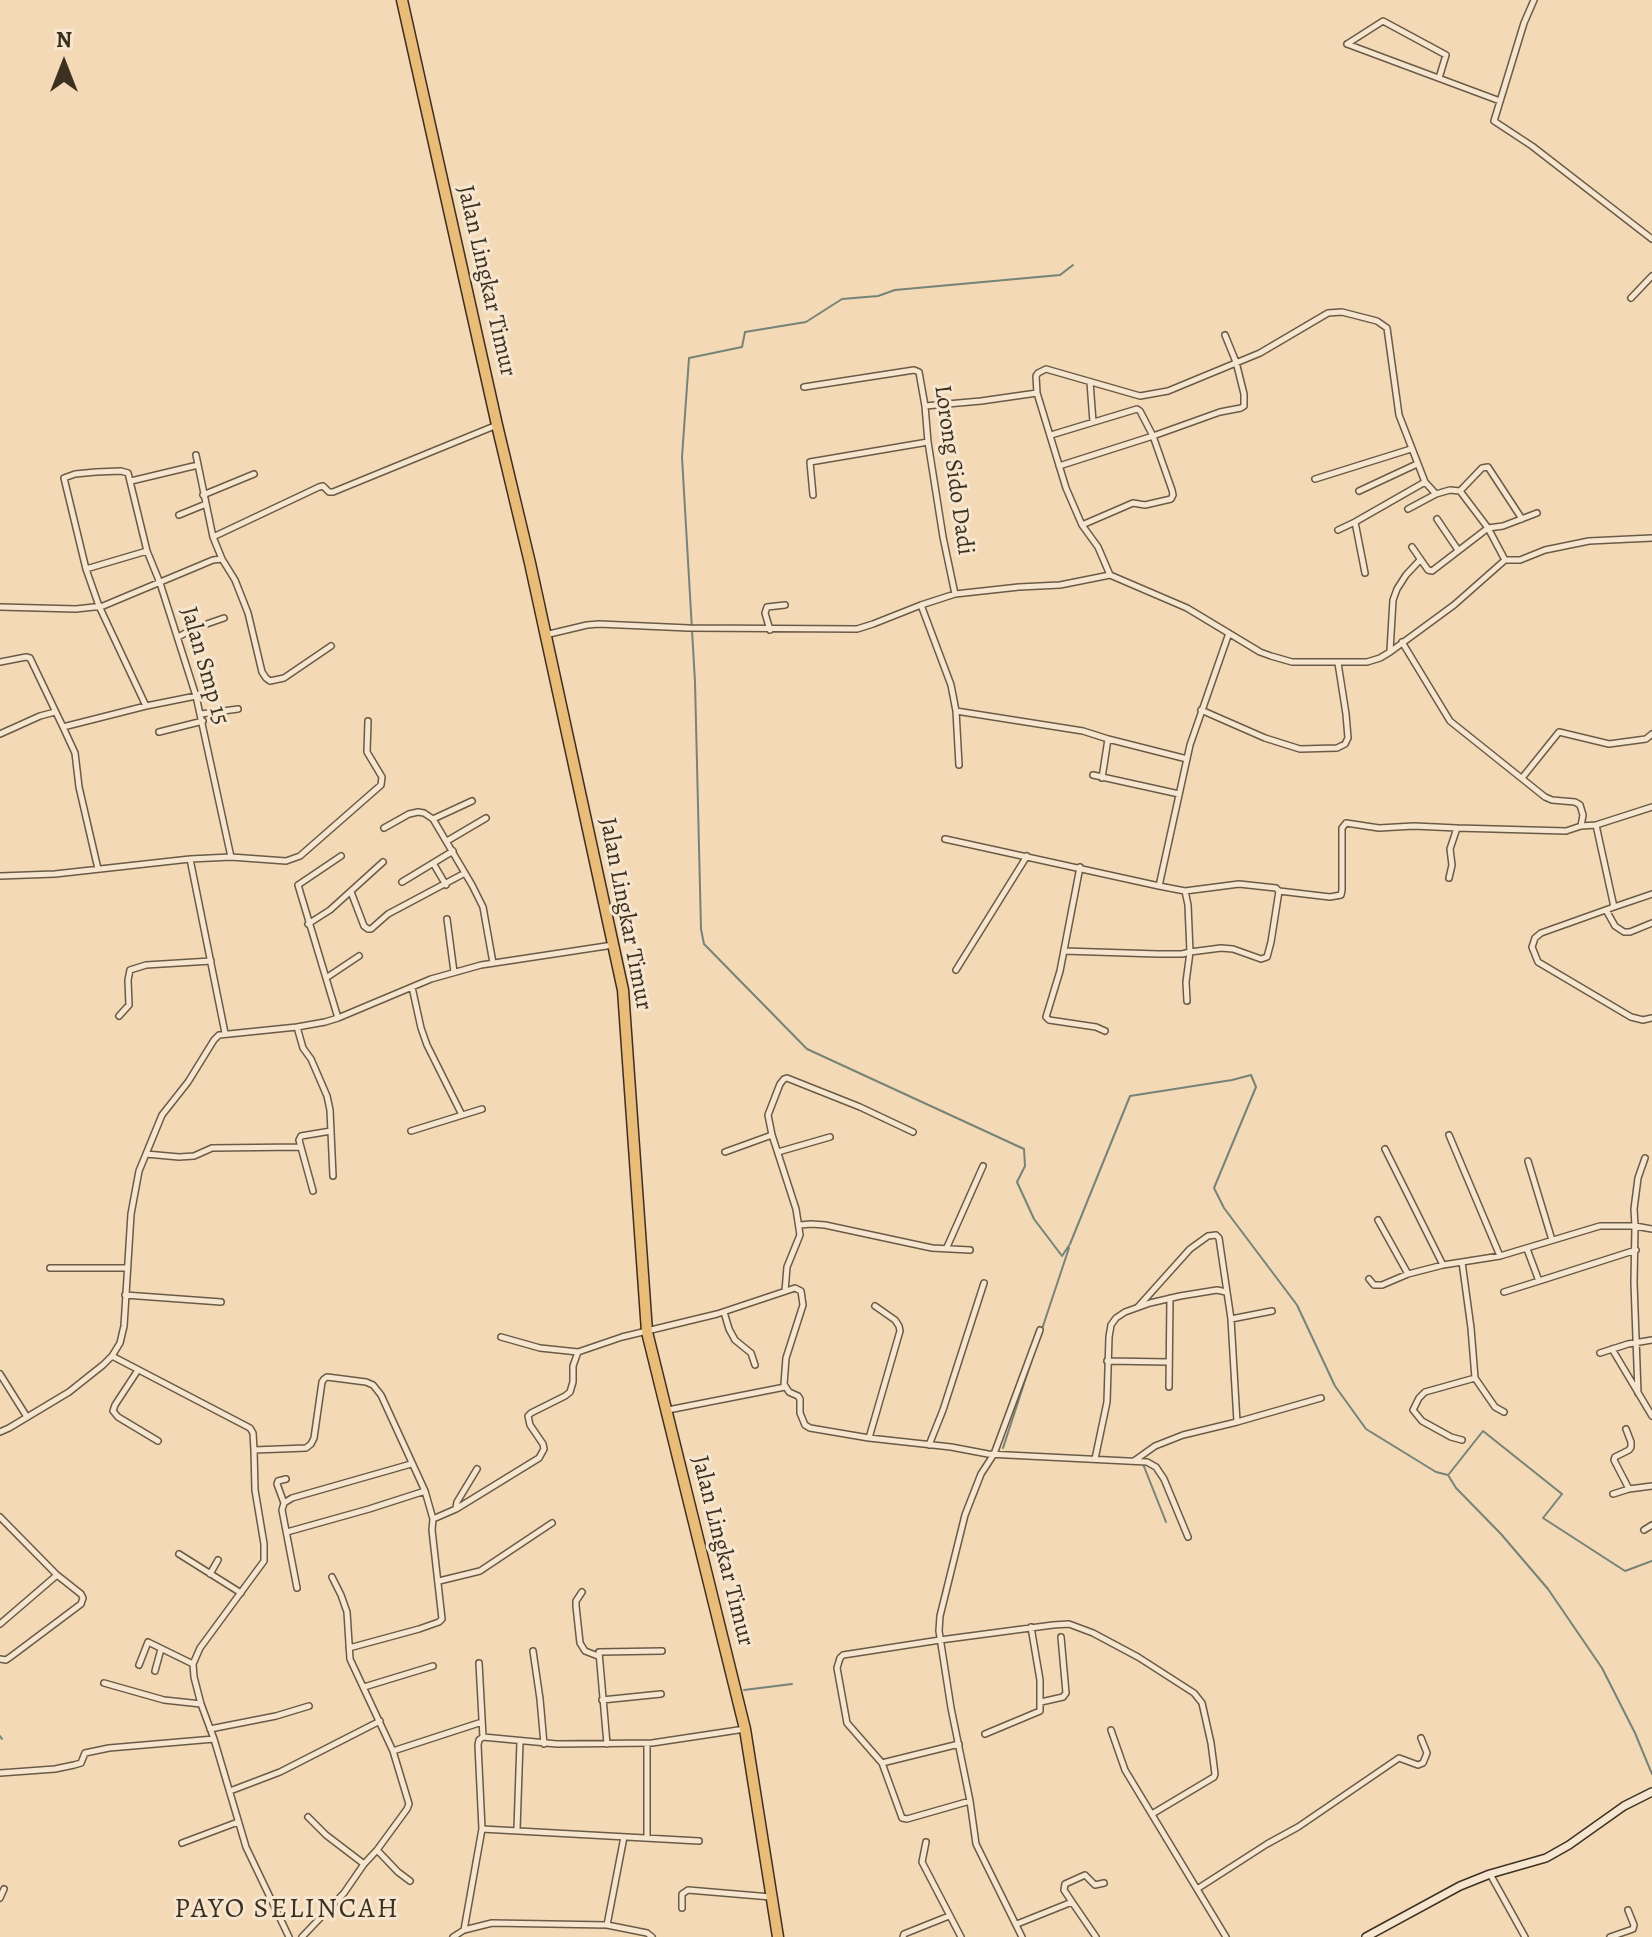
<!DOCTYPE html>
<style>
body{margin:0}
#map{position:relative;width:1652px;height:1937px;overflow:hidden;background:#f3d9b5;font-family:Alegreya,serif}
canvas{display:block}
.north{position:absolute;left:24px;top:24px;width:80px;height:80px;-webkit-text-stroke:6px #f7e6cf;paint-order:stroke;rotate:0deg;font-size:22px;font-weight:700;line-height:32px;text-align:center;color:#3c3121}
.north::after{content:'';display:block;margin:auto;width:28px;height:36px;background:#3c3121;clip-path:polygon(50% 0,100% 100%,50% 72%,0 100%)}
</style>
<div id="map">
<canvas width="1652" height="1937"></canvas>
<div class="north">N</div>
</div>
<script>
const c = document.querySelector('canvas').getContext('2d');
c.lineJoin = 'round';
const toPath = rows => new Path2D(rows.map(r => 'M' + r).join(''));
function stroke(path, color, width, dash) { c.strokeStyle = color; c.lineWidth = width; c.lineCap = dash ? 'butt' : 'round'; c.setLineDash(dash || []); c.stroke(path); }
function write(font, color, halo, rows, align = 'center') {
  c.font = font + ' Alegreya,serif'; c.lineWidth = 6; c.setLineDash([]); c.textBaseline = 'middle'; c.strokeStyle = halo; c.fillStyle = color; for (const [text, x, y, turn = 0] of rows) {
    c.save(); c.translate(x, y); c.rotate((+turn || 0) * Math.PI / 180); c.textAlign = isNaN(turn) ? turn : align; if (halo) c.strokeText(text, 0, 0); c.fillText(text, 0, 0); c.restore();
  }
}
stroke(toPath([
 [1073,265,1060,275,895,290,878,296,842,299,806,322,745,332,742,347,689,358,682,457,695,682,701,929,704,944,807,1049,1024,1149,1025,1166,1017,1182,1034,1219,1062,1256,1070,1244,1130,1096,1232,1080,1251,1075,1256,1087,1214,1188,1224,1208,1297,1305,1335,1386,1366,1429,1436,1472,1448,1475,1456,1488,1501,1534,1548,1589,1602,1668,1635,1733,1652,1774],
 [1042,1329,1069,1248],
 [1003,1448,1035,1350],
 [1143,1464,1166,1522],
 [1449,1474,1483,1431,1562,1494,1543,1518,1625,1571,1652,1561],
 [744,1690,792,1684],
 [0,1736,2,1739]
]), '#768378', 2);
const street = toPath([
 [1534,0,1524,23,1494,121,1532,146,1652,239],
 [1347,44,1500,101],
 [1347,44,1383,21,1446,55,1439,78],
 [1631,298,1652,276],
 [1090,382,1093,422],
 [804,387,914,370,919,372,925,406,928,442,943,537,955,594],
 [1037,393,1036,376,1038,373,1046,369,1140,396,1168,391,1260,353,1328,313,1342,312,1377,321,1387,328,1399,415,1425,482],
 [925,406,981,401,1037,393,1066,488,1082,525,1098,547,1110,575],
 [1051,435,1137,409,1140,411,1153,436,1172,490,1173,495,1171,499,1145,505,1133,503,1082,525],
 [196,455,213,537,222,559],
 [1059,466,1153,436,1220,412,1241,408,1244,406,1244,394,1236,362,1225,335],
 [1315,479,1411,449],
 [131,481,198,465],
 [1359,491,1417,464],
 [1460,491,1482,468,1488,467,1522,519],
 [203,495,254,474],
 [813,495,810,462,928,442],
 [1408,509,1436,494,1450,490,1460,491,1488,528,1505,560],
 [179,515,206,504],
 [1437,519,1458,550],
 [1338,530,1355,522],
 [213,537,319,487,323,486,329,492,333,492,497,425],
 [1412,547,1428,570,1432,571,1488,528,1503,526,1537,513],
 [147,551,128,473,121,471,96,472,75,474,64,478,86,569,99,606,146,706,196,696],
 [86,569,147,551,160,583,196,696,231,857],
 [1365,573,1355,522,1425,482,1436,494],
 [921,605,951,685,956,711,959,765],
 [0,607,76,609,103,606,213,560,222,559,235,580,248,613,262,672,266,678,270,681,284,678,331,646],
 [770,630,765,613,767,607,785,605],
 [545,635,587,625,599,624,689,628,857,629,873,624,921,605,955,594,1019,587,1060,585,1110,575,1187,608,1260,652,1271,656,1292,662,1367,662,1380,658,1390,652,1454,605,1505,560,1520,560,1545,550,1589,541,1652,538],
 [178,637,195,628,224,618],
 [1402,642,1450,721,1545,797,1552,800,1575,802,1580,805,1583,815,1581,826,1596,825,1652,807],
 [1390,651,1393,600,1397,589,1406,575,1420,560],
 [0,662,26,657,30,658,63,727,75,753,79,787,98,869],
 [1201,710,1265,738,1300,749,1337,748,1345,744,1348,738,1346,714,1338,663],
 [956,711,1083,731,1108,739,1102,778],
 [201,714,238,709],
 [63,727,146,706],
 [159,732,203,721],
 [0,734,40,716,55,712],
 [1108,739,1187,759],
 [1093,775,1179,794],
 [1522,778,1559,732,1609,744,1646,739,1652,734],
 [433,819,472,801],
 [1596,825,1614,907,1541,933,1535,938,1532,947,1538,962,1631,1017,1643,1020,1652,1018],
 [384,828,409,814,418,812,424,813,433,819,472,885,483,907,493,963],
 [945,839,1159,886,1190,745,1229,633],
 [447,841,486,818],
 [433,863,446,885],
 [1080,867,1060,971,1046,1017,1049,1020,1096,1027,1105,1031],
 [0,876,55,874,190,859],
 [1449,878,1452,865,1450,849,1457,828,1566,831,1581,826],
 [402,882,453,851],
 [1159,886,1185,891,1188,905,1190,952,1221,948,1233,949,1261,959,1267,957,1271,942,1279,891,1276,888,1239,884,1185,891],
 [1279,891,1330,897,1341,895,1342,890,1342,828,1346,823,1379,828,1414,826,1457,828],
 [351,892,364,926,368,929,371,929,388,914,465,873],
 [1614,907,1652,894],
 [1606,910,1615,926,1624,932,1630,932,1652,923],
 [447,919,454,972],
 [308,924,330,910,383,862],
 [1064,951,1158,954,1182,954,1190,952,1186,982,1187,1001],
 [956,970,1027,856],
 [326,978,359,956],
 [412,987,421,1028,427,1045,462,1115],
 [119,1016,129,1005,128,980,130,970,146,965,211,961],
 [338,1018,298,885,341,856],
 [297,1027,303,1048,311,1059,327,1096,330,1110,333,1176],
 [225,1033,190,859,231,857,286,861,300,856,381,785,382,777,367,752,368,721],
 [411,1131,482,1109],
 [1449,1135,1500,1256],
 [1385,1149,1443,1265],
 [725,1152,772,1135],
 [778,1152,830,1137],
 [146,1154,179,1157,194,1156,212,1148,301,1147],
 [1528,1161,1552,1240],
 [313,1191,299,1140,301,1136,331,1131],
 [1378,1220,1408,1274],
 [800,1225,811,1224,825,1225,932,1248,970,1250],
 [947,1247,983,1166],
 [1527,1249,1539,1281,1636,1250],
 [1462,1262,1471,1328,1475,1378,1425,1392,1419,1398,1413,1410,1422,1421,1451,1437,1462,1440],
 [50,1268,126,1268],
 [1369,1279,1374,1285,1382,1285,1408,1274,1443,1265,1500,1256,1600,1226,1635,1226,1634,1209,1638,1178,1645,1158],
 [785,1291,787,1267,800,1235,796,1209,772,1135,768,1115,780,1084,784,1079,787,1078,860,1107,913,1132],
 [1504,1292,1539,1281],
 [125,1295,221,1302],
 [724,1312,729,1329,735,1340,751,1353,755,1365],
 [1231,1319,1272,1311],
 [501,1337,540,1348,578,1352],
 [1612,1349,1652,1416],
 [1600,1353,1628,1344,1652,1340],
 [112,1356,250,1428,253,1433,254,1450],
 [1107,1361,1168,1362],
 [138,1370,115,1405,113,1411,118,1417,158,1441],
 [0,1374,27,1417],
 [1475,1378,1495,1407,1504,1412],
 [1169,1387,1170,1298],
 [1638,1393,1634,1283,1635,1226,1652,1229],
 [668,1410,785,1387],
 [1237,1422,1321,1398],
 [1626,1429,1631,1442,1631,1447,1629,1450,1615,1457,1614,1460,1629,1489],
 [0,1432,9,1428,69,1392,103,1365,112,1356,120,1343,124,1326,131,1214,139,1171,162,1115,188,1082,214,1040,219,1035,297,1027,325,1022,338,1018,431,979,481,965,613,945],
 [869,1438,900,1331,899,1326,895,1320,875,1306],
 [929,1445,943,1410,984,1283],
 [1095,1459,1107,1402,1109,1337,1111,1325,1116,1318,1125,1312,1150,1303,1180,1296,1217,1290,1226,1292],
 [1134,1461,1155,1446,1183,1435,1237,1422,1231,1319,1219,1238,1216,1235,1208,1236,1190,1249,1138,1307],
 [1613,1494,1629,1489,1652,1486],
 [284,1503,277,1484,278,1481,286,1479],
 [456,1508,457,1502,477,1469],
 [0,1517,57,1575,81,1594,83,1598,81,1604,13,1655,6,1660,0,1659],
 [1644,1530,1652,1525],
 [287,1532,369,1509,425,1491],
 [179,1554,241,1593],
 [210,1574,218,1560],
 [439,1581,480,1571,552,1523],
 [297,1588,282,1510,284,1503,292,1498,411,1464],
 [582,1592,576,1601,576,1606,580,1643,585,1651,598,1656],
 [0,1624,57,1575],
 [349,1648,419,1629,439,1622,442,1619,432,1530,433,1519,456,1509,539,1458,544,1449,543,1444,530,1425,528,1416,531,1413,565,1396,570,1392,573,1382,573,1366,578,1352,622,1337,717,1314,795,1288,801,1291,803,1305,786,1358,784,1384,789,1392,798,1396,800,1399,800,1413,805,1425,810,1428,869,1438,951,1447,988,1454,1147,1462,1156,1467,1164,1479,1188,1537],
 [533,1651,540,1699,544,1744],
 [139,1665,148,1642,193,1664],
 [155,1671,161,1649],
 [104,1683,164,1700,201,1704],
 [364,1687,433,1666],
 [602,1700,661,1694],
 [1041,1702,1063,1697,1066,1693,1061,1637],
 [210,1729,276,1716,309,1706],
 [1111,1730,1125,1770,1226,1937],
 [985,1734,1040,1711,1040,1680,1031,1627],
 [483,1737,557,1744,652,1743,745,1729],
 [607,1744,599,1652,662,1651],
 [959,1744,882,1763,847,1723,837,1668,840,1658,843,1655,940,1640,1053,1625,1069,1624,1093,1633,1138,1657,1194,1693,1202,1703,1211,1743,1215,1774,1214,1777,1152,1814],
 [393,1751,482,1722],
 [882,1763,902,1818,907,1819,970,1801],
 [0,1773,55,1769,74,1765,81,1763,85,1753,109,1748,214,1739],
 [230,1791,280,1772,380,1721],
 [308,1817,326,1835,364,1864],
 [482,1829,699,1841],
 [517,1829,520,1742],
 [647,1837,647,1744],
 [926,1842,922,1862,961,1937],
 [182,1843,238,1822],
 [377,1850,398,1872,410,1881],
 [1490,1874,1525,1937],
 [1197,1889,1267,1844,1298,1827,1399,1758,1418,1765,1423,1763,1427,1753,1421,1738],
 [0,1898,4,1889],
 [1072,1902,1064,1890,1065,1884,1085,1875,1095,1885,1104,1883],
 [682,1908,682,1894,688,1890,771,1897],
 [1017,1924,1072,1902,1096,1937],
 [607,1925,624,1837],
 [464,1930,482,1829,478,1745,479,1740,483,1737,479,1663],
 [289,1937,246,1847,214,1739,201,1704,194,1677,193,1664,200,1648,264,1561,264,1544,255,1490,254,1450,306,1448,311,1444,314,1438,322,1382,324,1379,327,1377,366,1382,373,1385,381,1395,425,1491,433,1519],
 [302,1937,344,1893,364,1864,377,1850,407,1809,409,1804,393,1751,350,1659,347,1612,341,1595,332,1577],
 [453,1937,464,1930,492,1923,607,1925,647,1933,652,1937],
 [903,1937,904,1934,949,1916],
 [1022,1937,976,1844,970,1801,951,1708,939,1631,940,1616,965,1515,981,1474,994,1454,1040,1330],
 [1610,1937,1633,1929,1634,1925,1628,1910]
]);
const secondary = toPath([
 [1366,1937,1460,1886,1490,1874,1546,1858,1569,1845,1624,1806,1652,1792]
]);
const highway = toPath([
 [402,0,497,425,530,563,623,990,647,1332,745,1729,778,1937]
]);
stroke(street, '#6a5b46', 8);
stroke(secondary, '#3c3121', 10);
stroke(highway, '#3c3121', 13);
stroke(street, '#f7e6cf', 5);
stroke(secondary, '#f7e6cf', 7);
stroke(highway, '#eabc7a', 10);
write('24px', '#3c3121', '#f7e6cf', [
 ["Jalan Lingkar Timur",486,281,77],
 ["Lorong Sido Dadi",953,470,82],
 ["Jalan Smp 15",204,666,74],
 ["Jalan Lingkar Timur",625,914,79],
 ["Jalan Lingkar Timur",722,1551,76]
]);
c.letterSpacing = '2px';
write('28px', '#3c3121', '#f7e6cf', [
 ["PAYO SELINCAH",287,1910]
]);
c.letterSpacing = '0px';
</script>
